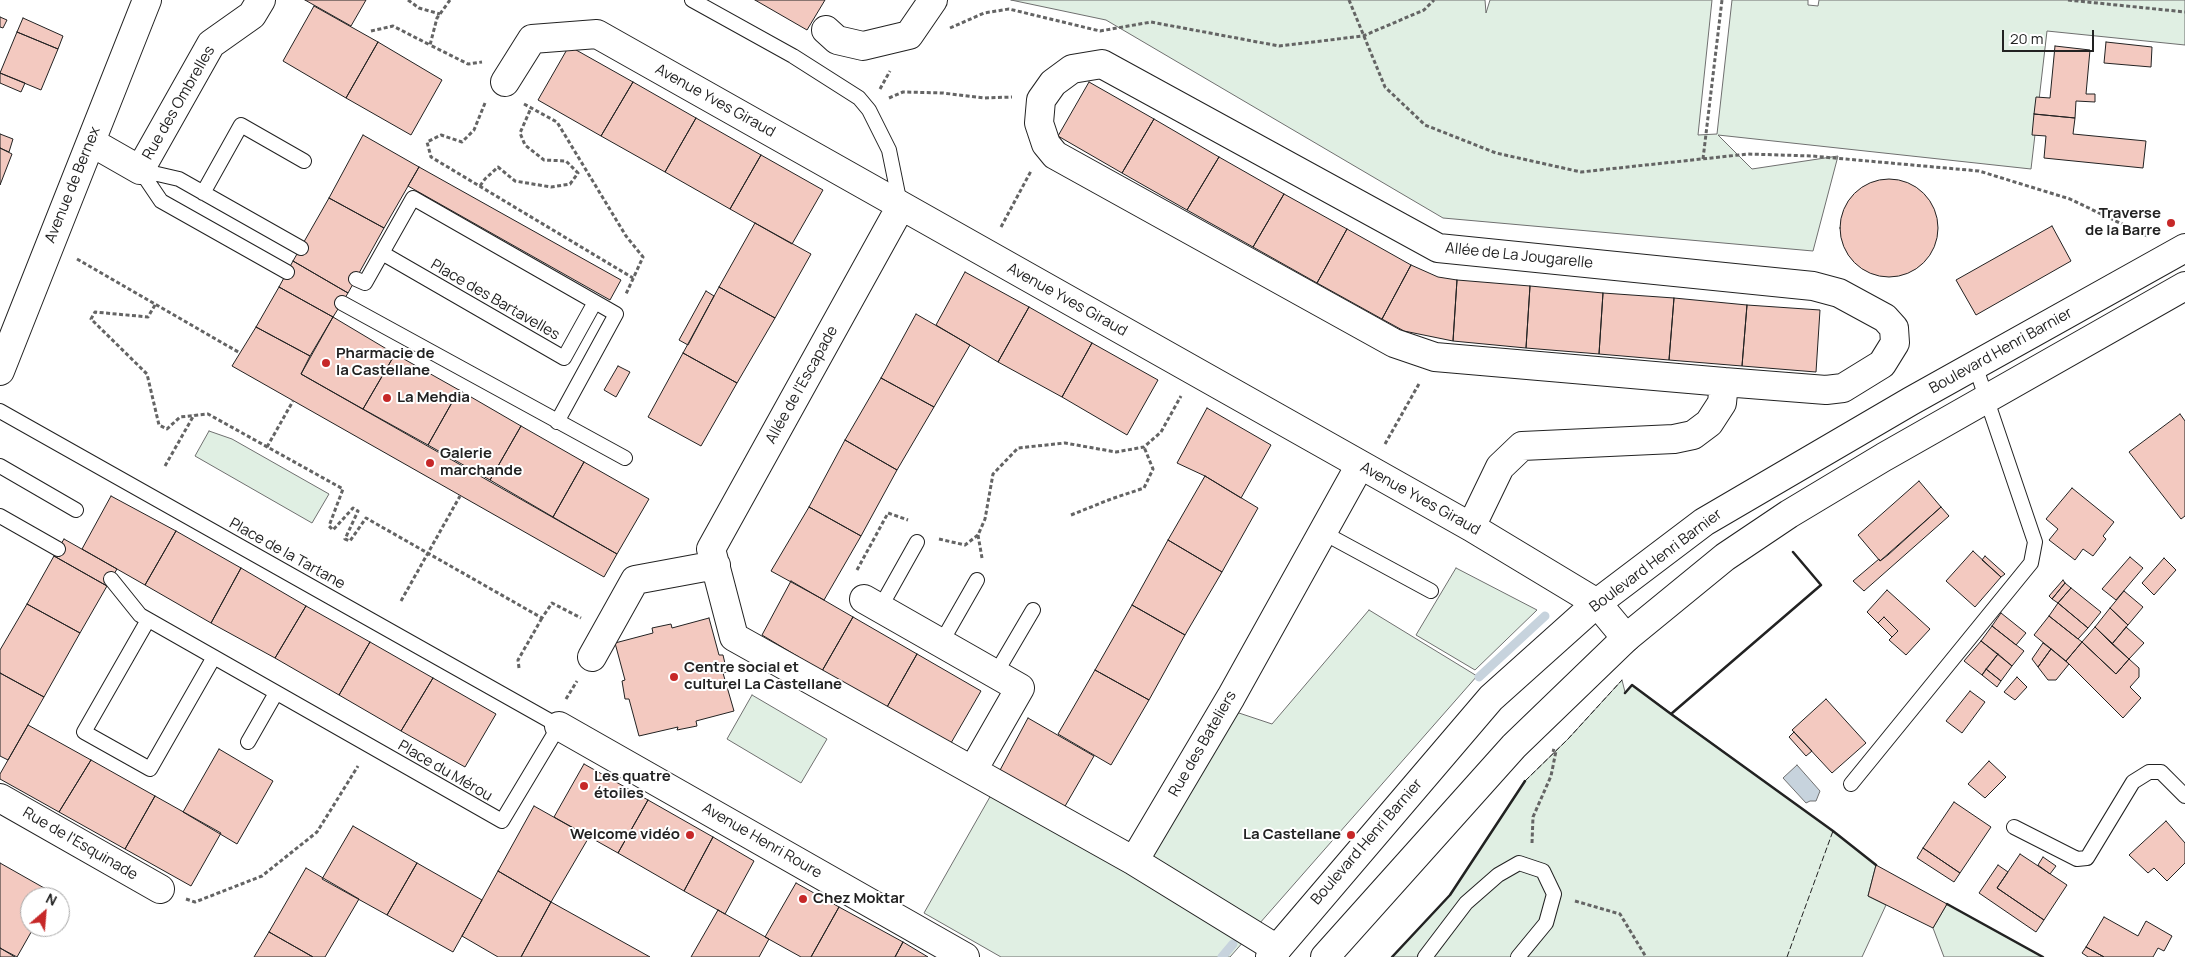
<!DOCTYPE html>
<meta charset="utf-8">
<style>
body{margin:0}
#map{position:relative;width:2185px;height:957px;overflow:hidden;background:#fff;font-family:Manrope,sans-serif}
canvas{display:block}
.north{position:absolute;left:20px;top:887px;width:50px;height:50px;box-sizing:border-box;background:#fff;border:1px solid #a7a7a7;border-radius:50%;rotate:27deg;font-size:14px;font-weight:700;line-height:20px;text-align:center;color:#222}
.north::after{content:'';display:block;margin:auto;width:18px;height:22px;background:#c62828;clip-path:polygon(50% 0,100% 100%,50% 72%,0 100%)}
.scale{position:absolute;left:2002px;top:30px;width:92px;height:22px;box-sizing:border-box;border:2px solid #222;border-top:0;padding-left:6px;font-size:15px;line-height:18px;white-space:nowrap;color:#222;-webkit-text-stroke:4px #fff;paint-order:stroke}
</style>
<div id="map">
<canvas width="2185" height="957"></canvas>
<div class="north">N</div>
<div class="scale">20 m</div>
</div>
<script>
const c = document.querySelector('canvas').getContext('2d');
c.lineJoin = 'round';
function fill(path, color) { c.fillStyle = color; c.fill(path, 'evenodd'); }
const toPath = rows => new Path2D(rows.map(r => 'M' + r).join(''));
function stroke(path, color, width, dash) { c.strokeStyle = color; c.lineWidth = width; c.lineCap = dash ? 'butt' : 'round'; c.setLineDash(dash || []); c.stroke(path); }
function write(font, color, halo, rows, align = 'center') {
  c.font = font + ' Manrope,sans-serif'; c.lineWidth = 4; c.setLineDash([]); c.textBaseline = 'middle'; c.strokeStyle = halo; c.fillStyle = color; for (const [text, x, y, turn = 0] of rows) {
    c.save(); c.translate(x, y); c.rotate((+turn || 0) * Math.PI / 180); c.textAlign = isNaN(turn) ? turn : align; if (halo) c.strokeText(text, 0, 0); c.fillText(text, 0, 0); c.restore();
  }
}
const green = toPath([
 [1011,0,1485,0,1486,13,1490,0,1712,0,1698,135,1717,134,1732,0,1808,0,1808,5,1818,6,1819,0,2185,0,2185,45,2047,31,2031,169,1718,135,1752,169,1838,156,1813,251,1443,218,1106,20,1011,0],
 [209,431,232,439,329,494,312,523,195,456,209,431],
 [1456,568,1537,610,1475,670,1416,635,1456,568],
 [1369,610,1477,676,1230,957,1001,957,924,913,991,795,1140,877,1236,712,1272,724,1369,610],
 [1622,680,1625,692,1632,685,1833,831,1876,865,1868,896,1886,905,1862,957,1392,957,1450,895,1525,781,1568,739,1622,680],
 [752,695,827,739,801,783,727,739,752,695],
 [1947,904,2043,957,1944,957,1933,928,1947,904]
]);
fill(green, '#e0efe3');
stroke(green, '#6f6f6f', 1);
const water = toPath([
 [1797,765,1820,791,1816,801,1810,801,1806,803,1783,778,1797,765]
]);
fill(water, '#c7d3dd');
stroke(water, '#6f6f6f', 1);
stroke(toPath([
 [1479,677,1545,616],
 [1222,957,1233,944]
]), '#c7d3dd', 9);
const building = toPath([
 [305,0,366,0,351,26,305,0],
 [755,0,825,0,807,30,755,0],
 [314,6,378,42,346,98,283,61,314,6],
 [0,17,7,20,3,28,0,27,0,17],
 [23,18,63,36,58,49,17,32,23,18],
 [17,32,58,49,41,90,0,73,17,32],
 [378,42,442,80,411,135,346,98,378,42],
 [2106,42,2152,47,2151,67,2104,63,2106,42],
 [569,46,633,82,601,136,538,100,569,46],
 [2055,46,2090,50,2086,94,2095,94,2095,102,2076,101,2075,118,2034,114,2036,97,2050,98,2055,46],
 [0,73,25,83,21,92,0,83,0,73],
 [633,82,696,118,665,172,601,136,633,82],
 [1089,82,1154,119,1122,173,1058,136,1089,82],
 [2034,114,2075,118,2073,134,2146,141,2143,168,2044,158,2046,136,2032,135,2034,114],
 [696,118,761,155,730,209,665,172,696,118],
 [1154,119,1219,157,1187,210,1122,173,1154,119],
 [0,134,13,139,9,152,0,148,0,134],
 [363,135,419,167,384,228,329,198,363,135],
 [0,148,12,154,0,185,0,148],
 [761,155,823,190,792,244,730,209,761,155],
 [1219,157,1284,194,1253,247,1187,210,1219,157],
 [419,167,621,280,610,300,408,186,419,167],
 '1840 228a49 49 0 1 1 98 0a49 49 0 1 1-98 0Z',
 [1284,194,1347,229,1317,283,1253,247,1284,194],
 [329,198,384,228,348,293,293,261,329,198],
 [755,223,811,254,775,318,719,287,755,223],
 [2052,226,2071,261,1976,315,1956,280,2052,226],
 [1347,229,1411,265,1382,319,1317,283,1347,229],
 [293,261,348,293,333,317,279,287,293,261],
 [1411,265,1438,277,1457,280,1453,341,1404,331,1382,319,1411,265],
 [965,272,1029,307,998,362,936,325,965,272],
 [1457,280,1530,286,1526,348,1453,341,1457,280],
 [1530,286,1603,293,1599,354,1526,348,1530,286],
 [279,287,333,317,310,356,256,327,279,287],
 [719,287,775,318,737,383,683,353,719,287],
 [706,291,714,296,688,345,679,340,706,291],
 [1603,293,1674,298,1669,360,1599,354,1603,293],
 [1674,298,1747,305,1742,366,1669,360,1674,298],
 [1747,305,1820,310,1816,372,1742,366,1747,305],
 [1029,307,1092,343,1062,397,998,362,1029,307],
 [916,314,970,345,934,407,881,378,916,314],
 [333,317,395,354,363,409,301,374,333,317],
 [256,327,310,356,301,374,617,554,604,577,232,366,256,327],
 [1092,343,1158,380,1127,435,1062,397,1092,343],
 [683,353,737,383,701,446,648,417,683,353],
 [395,354,459,390,428,445,363,409,395,354],
 [618,366,630,372,616,397,604,390,618,366],
 [881,378,934,407,897,470,845,440,881,378],
 [459,390,521,426,490,480,428,445,459,390],
 [1207,408,1271,445,1241,498,1205,476,1177,463,1207,408],
 [2180,414,2185,421,2185,516,2181,519,2129,452,2180,414],
 [521,426,584,462,553,517,490,480,521,426],
 [845,440,897,470,861,536,809,507,845,440],
 [584,462,649,499,617,554,553,517,584,462],
 [1205,476,1258,508,1222,572,1168,540,1205,476],
 [1919,481,1941,507,1880,561,1858,535,1919,481],
 [2072,488,2114,522,2103,536,2106,539,2093,556,2083,549,2075,560,2049,540,2058,529,2046,519,2072,488],
 [111,496,176,531,145,585,82,549,111,496],
 [809,507,861,536,824,600,771,571,809,507],
 [1941,507,1949,516,1864,591,1853,581,1879,559,1880,561,1888,555,1941,507],
 [176,531,241,568,211,623,145,585,176,531],
 [64,539,117,569,107,586,54,556,64,539],
 [1168,540,1222,572,1185,635,1132,605,1168,540],
 [1973,551,2001,577,1975,607,1946,581,1973,551],
 [54,556,107,586,80,633,27,604,54,556],
 [1985,556,2005,574,2001,577,1982,560,1985,556],
 [2130,557,2143,568,2116,600,2102,589,2130,557],
 [2164,558,2176,570,2154,595,2142,583,2164,558],
 [241,568,306,606,275,658,211,623,241,568],
 [2063,580,2065,583,2052,599,2049,596,2063,580],
 [791,581,853,617,822,671,762,635,791,581],
 [2065,583,2071,588,2058,603,2052,599,2065,583],
 [2071,588,2101,612,2088,628,2058,603,2071,588],
 [1887,590,1930,629,1906,655,1889,640,1898,631,1884,617,1878,623,1867,612,1887,590],
 [2124,591,2143,607,2128,625,2110,608,2124,591],
 [2058,603,2088,628,2078,639,2049,616,2058,603],
 [27,604,80,633,44,697,0,673,0,650,27,604],
 [1132,605,1185,635,1149,700,1095,670,1132,605],
 [306,606,370,642,339,695,275,658,306,606],
 [2110,608,2128,625,2112,644,2095,627,2110,608],
 [2001,613,2026,633,2016,645,1992,626,2001,613],
 [2049,616,2082,642,2066,661,2034,635,2049,616],
 [853,617,917,654,887,707,822,671,853,617],
 [1884,617,1898,631,1892,637,1878,623,1884,617],
 [709,618,719,655,723,655,727,672,723,673,734,711,696,721,697,726,677,730,678,727,639,736,629,699,625,699,622,681,625,680,615,643,653,633,652,628,671,624,672,628,709,618],
 [1992,626,2024,651,2012,666,1981,641,1992,626],
 [2095,627,2129,659,2116,674,2082,642,2095,627],
 [2126,627,2144,643,2129,659,2112,644,2126,627],
 [1981,641,1998,654,1982,675,1964,661,1981,641],
 [370,642,433,678,401,731,339,695,370,642],
 [2082,642,2116,674,2129,659,2139,668,2139,677,2130,687,2141,698,2123,718,2066,661,2082,642],
 [2043,643,2051,649,2038,667,2032,659,2043,643],
 [2051,649,2069,664,2056,680,2048,680,2038,667,2051,649],
 [917,654,981,691,951,743,887,707,917,654],
 [1998,654,2012,666,2001,681,1986,669,1998,654],
 [1986,669,2001,681,1997,687,1982,675,1986,669],
 [1095,670,1149,700,1111,765,1058,734,1095,670],
 [0,673,44,697,8,760,0,756,0,673],
 [2017,677,2027,687,2015,700,2004,692,2017,677],
 [433,678,496,714,465,767,401,731,433,678],
 [1970,691,1985,702,1962,733,1946,721,1970,691],
 [1826,699,1866,743,1832,773,1792,730,1826,699],
 [1028,718,1094,756,1064,808,999,772,1028,718],
 [28,725,91,760,59,812,0,779,0,774,28,725],
 [1794,732,1812,751,1806,756,1789,737,1794,732],
 [219,749,273,781,237,844,183,812,219,749],
 [91,760,155,796,125,849,59,812,91,760],
 [1989,761,2006,777,1985,798,1968,784,1989,761],
 [584,764,648,800,618,853,554,817,584,764],
 [155,796,221,833,191,886,125,849,155,796],
 [648,800,713,837,684,891,618,853,648,800],
 [1954,802,1991,827,1960,873,1923,848,1954,802],
 [534,806,589,837,551,902,498,871,534,806],
 [2166,821,2185,843,2185,863,2167,881,2154,868,2148,873,2129,855,2166,821],
 [353,826,417,863,387,915,322,879,353,826],
 [713,837,754,861,725,914,684,891,713,837],
 [1923,848,1960,873,1954,882,1917,858,1923,848],
 [2020,854,2067,885,2044,920,1997,888,2020,854],
 [2043,857,2056,866,2050,874,2038,865,2043,857],
 [0,863,53,893,51,897,30,897,30,927,34,927,17,957,0,948,0,863],
 [417,863,482,900,453,952,387,915,417,863],
 [1876,865,1947,904,1933,928,1868,896,1876,865],
 [1998,865,2008,872,1997,888,2044,920,2036,932,1979,893,1998,865],
 [306,868,359,899,325,957,313,957,269,932,306,868],
 [498,871,551,902,521,957,498,957,462,936,498,871],
 [796,883,839,907,811,957,801,957,765,937,796,883],
 [551,902,650,957,521,957,551,902],
 [839,907,903,942,895,957,811,957,839,907],
 [718,910,769,939,759,957,691,957,718,910],
 [2104,917,2138,936,2146,921,2172,936,2164,951,2158,948,2153,957,2104,957,2086,947,2104,917],
 [269,932,313,957,254,957,269,932],
 [903,942,928,957,895,957,903,942],
 [2086,947,2104,957,2088,957,2082,953,2086,947],
 [0,948,15,957,0,957,0,948]
]);
fill(building, '#f3c9c0');
stroke(building, '#222', 1);
const lane = toPath([
 [692,0,793,56,859,98,869,110,889,150,900,204],
 [140,170,161,201,287,272],
 [140,170,179,179,301,248],
 [203,193,241,125,304,161],
 [382,253,564,358,595,302],
 [356,279,365,283,413,198,616,314,557,422],
 [342,303,625,458],
 [0,411,559,726,502,821,140,615,111,579],
 [0,466,76,510],
 [0,516,58,549],
 [1322,532,1431,591],
 [880,608,917,542],
 [148,620,84,732,150,769,214,657],
 [941,643,977,580],
 [996,673,1033,610],
 [248,742,276,693],
 [1851,784,2031,563,2035,542,1975,365],
 [2014,827,2077,859,2087,858,2133,782,2149,772,2161,772,2185,796],
 [1425,957,1466,903,1498,875,1519,863,1543,871,1554,894,1546,923,1518,957]
]);
const street = toPath([
 [826,30,837,40,863,46,909,35,933,0],
 [505,82,532,39,597,34,1471,527,1597,603,1626,638],
 [91,142,140,170,211,44,252,15,261,0],
 [901,206,711,549,734,637,1134,861,1231,697,1360,465],
 [0,371,147,0],
 [1471,527,1500,467,1522,446,1674,439,1693,435,1709,423,1722,403,1724,382,1826,390,1843,388,1882,364,1895,343,1894,328,1885,318,1839,293,1813,286,1438,248,1102,64,1072,69,1053,83,1041,100,1039,123,1046,144,1055,155,1394,343,1435,357,1724,382],
 [864,599,1020,688,973,770],
 [592,657,635,580,716,565],
 [559,726,965,957],
 [0,798,160,889],
 [1134,861,1277,949]
]);
const secondary = toPath([
 [1270,957,1491,698,1597,603,1704,522,1911,401,2185,248],
 [1325,957,1514,746,1626,638,1725,557,1789,514,1884,457,2185,286]
]);
stroke(lane, '#222', 16);
stroke(street, '#222', 30);
stroke(secondary, '#222', 30);
stroke(toPath([
 [408,0,419,8,440,14],
 [450,0,437,18,430,45,468,64,482,62],
 [1349,0,1385,87,1425,125,1496,153,1581,172,1748,154,1812,156,1979,171,2070,199,2147,236],
 [2068,0,2185,12],
 [950,28,984,13,1009,9,1100,31,1151,22,1279,46,1363,36,1424,10,1434,0],
 [371,31,393,26,430,45],
 [880,89,890,71],
 [889,98,903,92,943,93,984,98,1012,97],
 [485,103,474,130,462,142,441,135,427,142,431,157,633,278],
 [524,104,557,122,626,236,643,257,626,294],
 [1703,159,1722,0],
 [480,186,485,179,498,167,515,181,551,187,570,184,578,173,566,161,544,160,525,145,520,133,531,108],
 [1001,227,1031,171],
 [77,259,240,353],
 [155,305,148,317,95,312,91,319,147,374,159,425,167,429,180,417,208,414,343,489,329,526,333,530,353,508,358,511,345,539,350,541,366,518,542,618,552,603,581,618],
 [1385,444,1420,382],
 [267,447,293,401],
 [165,466,194,415],
 [1071,515,1111,499,1144,488,1153,469,1144,447],
 [978,535,982,558],
 [939,539,965,545,978,535,985,519,993,474,1018,448,1065,443,1116,452,1144,447,1161,432,1181,396],
 [857,570,888,513,908,520],
 [401,601,460,496],
 [519,668,518,660,542,618],
 [566,699,577,681],
 [1532,843,1533,817,1551,776,1556,751,1552,750],
 [186,899,195,902,262,876,317,832,358,766],
 [1575,901,1620,914,1646,957]
]), '#646464', 3, [4, 2.5]);
stroke(lane, '#fff', 14);
stroke(street, '#fff', 28);
stroke(secondary, '#fff', 28);
stroke(toPath([
 [1525,781,1568,739,1622,680],
 [1787,957,1833,831]
]), '#222', 1, [6, 2.5]);
stroke(toPath([
 [1793,552,1821,585,1671,714,1833,831,1876,865],
 [1625,693,1632,685,1671,714],
 [1947,904,2043,957],
 [1392,957,1450,895,1525,781]
]), '#222', 2.5);
for (const [x, y, r, color] of [
 [2171,223,5,"#c62828"],
 [326,363,5,"#c62828"],
 [387,398,5,"#c62828"],
 [430,463,5,"#c62828"],
 [674,677,5,"#c62828"],
 [584,786,5,"#c62828"],
 [690,835,5,"#c62828"],
 [1351,835,5,"#c62828"],
 [803,899,5,"#c62828"]
]) { const dot = new Path2D(); dot.arc(x, y, r, 0, 2 * Math.PI); c.fillStyle = color; c.fill(dot); stroke(dot, '#fff', 2); }
write('15px', '#222', '#fff', [
 ["Avenue Yves Giraud",715,101,29],
 ["Rue des Ombrelles",179,103,-60],
 ["Avenue de Bernex",73,185,-68],
 ["Allée de La Jougarelle",1519,256,6],
 ["Place des Bartavelles",495,300,30],
 ["Avenue Yves Giraud",1067,300,29],
 ["Boulevard Henri Barnier",2001,351,-29],
 ["Allée de l'Escapade",802,385,-61],
 ["Avenue Yves Giraud",1420,499,29],
 ["Place de la Tartane",287,554,29],
 ["Boulevard Henri Barnier",1656,561,-37],
 ["Rue des Bateliers",1203,744,-60],
 ["Place du Mérou",445,771,30],
 ["Avenue Henri Roure",762,841,30],
 ["Boulevard Henri Barnier",1367,842,-49],
 ["Rue de l'Esquinade",80,844,30]
]);
write('bold 15px', '#222', '#fff', [
 ["Traverse",2161,214,"right"],
 ["de la Barre",2161,231,"right"],
 ["Pharmacie de",336,354],
 ["la Castellane",336,371],
 ["La Mehdia",397,398],
 ["Galerie",440,454],
 ["marchande",440,471],
 ["Centre social et",684,668],
 ["culturel La Castellane",684,685],
 ["Les quatre",594,777],
 ["étoiles",594,794],
 ["Welcome vidéo",680,835,"right"],
 ["La Castellane",1341,835,"right"],
 ["Chez Moktar",813,899]
], 'left');
</script>
